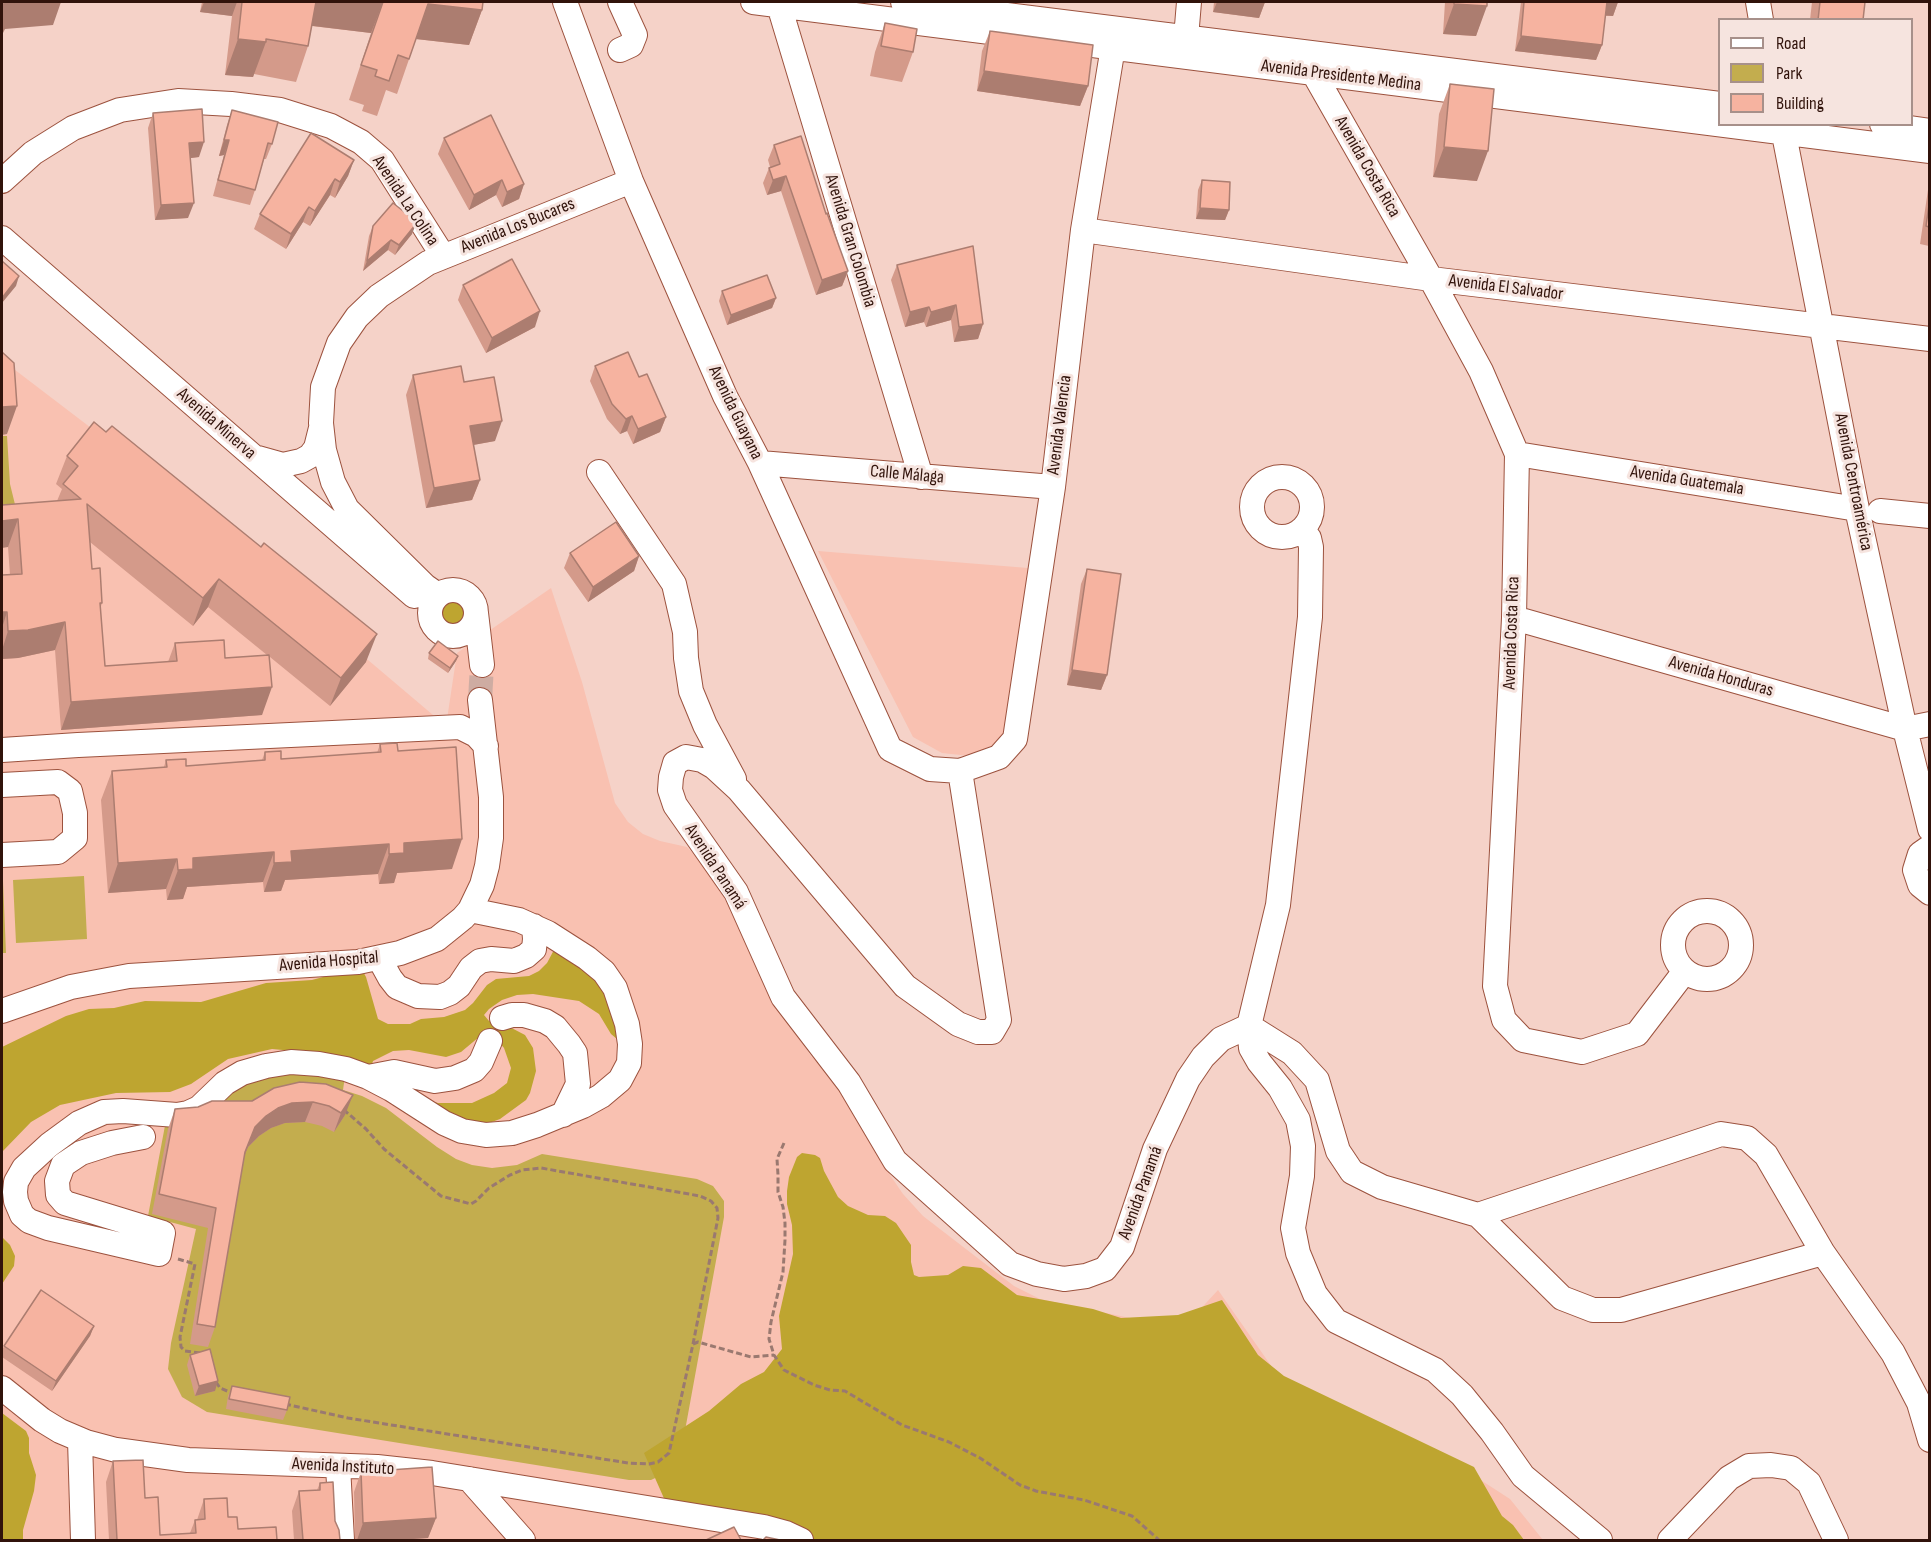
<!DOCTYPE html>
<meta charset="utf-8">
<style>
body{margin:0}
#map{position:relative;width:1931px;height:1542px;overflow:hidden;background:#f5d2c8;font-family:"Sofia Sans Condensed",sans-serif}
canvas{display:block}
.frame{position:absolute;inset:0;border:3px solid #31130b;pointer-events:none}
.legend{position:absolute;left:1718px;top:18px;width:195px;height:108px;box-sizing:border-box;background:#f6e4df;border:2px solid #a7908a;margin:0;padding:8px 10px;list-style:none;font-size:18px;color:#31130b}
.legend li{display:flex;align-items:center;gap:12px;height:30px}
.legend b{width:30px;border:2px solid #a7908a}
</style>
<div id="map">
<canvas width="1931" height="1542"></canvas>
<div class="frame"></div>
<ul class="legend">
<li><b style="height:8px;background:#fff"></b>Road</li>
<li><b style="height:16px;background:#c3ad4e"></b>Park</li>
<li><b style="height:16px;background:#f6b3a0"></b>Building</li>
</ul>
</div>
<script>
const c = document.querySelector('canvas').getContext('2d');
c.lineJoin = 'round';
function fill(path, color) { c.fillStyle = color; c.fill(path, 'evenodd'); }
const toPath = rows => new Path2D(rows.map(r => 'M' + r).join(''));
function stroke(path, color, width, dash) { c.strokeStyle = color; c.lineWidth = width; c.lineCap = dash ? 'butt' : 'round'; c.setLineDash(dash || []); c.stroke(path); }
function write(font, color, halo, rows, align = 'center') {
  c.font = font + ' "Sofia Sans Condensed",sans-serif'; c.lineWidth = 6; c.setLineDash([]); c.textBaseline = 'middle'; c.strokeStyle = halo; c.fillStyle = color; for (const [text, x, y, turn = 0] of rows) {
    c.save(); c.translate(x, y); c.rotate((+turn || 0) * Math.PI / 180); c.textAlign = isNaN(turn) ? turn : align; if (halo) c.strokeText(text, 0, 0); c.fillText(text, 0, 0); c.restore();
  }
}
fill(toPath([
 [2,360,120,450,446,726,457,653,551,588,582,682,615,803,628,822,643,834,660,841,687,847,702,863,733,912,744,934,757,969,782,1012,811,1056,825,1069,880,1151,890,1175,903,1194,923,1216,1014,1286,1040,1299,1182,1329,1218,1290,1286,1387,1428,1446,1510,1499,1543,1540,2,1540],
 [818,551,1028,568,1011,717,999,742,970,756,942,753,913,737]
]), '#f9c1b1');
fill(toPath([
 [2,436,7,436,10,484,21,529,2,530],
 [84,876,87,939,16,943,13,880],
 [3,881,6,953,2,953,2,882],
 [346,1069,343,1090,362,1096,386,1108,437,1147,456,1159,472,1165,492,1168,517,1165,542,1154,697,1179,713,1186,724,1201,724,1217,680,1458,668,1472,651,1480,629,1480,207,1412,182,1397,168,1369,171,1343,196,1229,148,1216,167,1115,242,1073]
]), '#c3ad4e');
fill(toPath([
 '440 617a15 15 0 1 1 30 0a15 15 0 1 1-30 0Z',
 [555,948,602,970,623,1044,611,1034,599,1014,579,1001,533,994,517,995,502,1000,489,1009,484,1015,489,1021,502,1023,525,1035,533,1048,536,1071,530,1093,526,1100,500,1119,478,1127,415,1097,438,1103,472,1103,494,1093,507,1083,511,1068,504,1048,499,1042,479,1037,461,1052,446,1057,409,1050,393,1051,373,1061,368,1077,294,1051,272,1049,228,1059,191,1084,170,1092,116,1093,60,1105,31,1122,2,1152,2,1047,66,1016,89,1009,114,1008,145,1001,201,1002,266,983,312,980,323,977,331,969,358,962,366,977,378,1019,388,1024,410,1024,421,1019,444,1017,465,1010,473,1003,487,985,496,979,529,976,539,971,547,963],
 [802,1153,815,1155,820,1158,824,1171,838,1197,848,1206,868,1215,885,1216,896,1223,911,1245,911,1262,914,1275,919,1277,948,1275,963,1266,981,1268,1017,1295,1093,1309,1121,1318,1178,1315,1222,1300,1258,1355,1284,1376,1474,1467,1502,1516,1513,1525,1524,1540,800,1540,674,1521,644,1453,709,1411,741,1384,764,1372,782,1349,779,1316,793,1254,792,1225,787,1204,787,1191,789,1177,797,1157],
 [2,1237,10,1245,15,1256,14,1266,2,1284],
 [2,1413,26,1431,29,1438,29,1453,36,1475,34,1491,23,1530,23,1540,2,1540]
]), '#bea530');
stroke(toPath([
 [480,700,482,665]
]), '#ceaca2', 24, [24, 12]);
const minor = toPath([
 [565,2,631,181,725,396,760,463,890,749,930,769,960,771,999,757,1015,739,1053,487,1083,230,1113,47],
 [753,2,1930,151],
 [778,2,921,477],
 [903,2,1720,104],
 [1758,2,1761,20],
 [1186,38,1189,2],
 [620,50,631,45,635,35,620,2],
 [1313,72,1431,279,1481,371,1517,454,1514,618,1495,986,1504,1020,1523,1040,1582,1052,1637,1034,1685,971],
 [1782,124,1857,509,1905,729,1930,829],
 [1882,124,1930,131],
 [2,181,33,153,73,128,120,110,178,101,231,104,280,110,331,126,361,142,382,160,443,256],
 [1083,230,1431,279,1930,339],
 [2,238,414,596],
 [1517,454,1857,509],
 [258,458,283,465,301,461,310,456,316,448,321,428],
 [760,463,1053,487],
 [599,472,674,584,685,632,686,658,691,691,705,725,734,779],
 '1252 507a30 30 0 1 1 60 0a30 30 0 1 1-60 0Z',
 [1880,511,1930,516],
 [1301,530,1309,538,1311,547,1310,617,1278,905,1249,1026,1292,1053,1317,1080,1338,1151,1352,1172,1382,1187,1478,1215,1721,1134,1747,1138,1766,1155,1823,1253,1893,1353,1919,1403,1930,1440],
 '430 613a23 23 0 1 1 46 0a23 23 0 1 1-46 0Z',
 [438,595,425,586,347,509,333,482,324,450,321,423,323,387,339,343,357,317,379,296,428,263,631,181],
 [476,613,482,665],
 [1514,618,1905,729,1930,724],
 [2,750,78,745,460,727,476,735,486,746],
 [960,771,999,1020,992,1032,978,1032,958,1024,905,986,739,790,714,767,702,760,686,757,675,763,671,777,670,790,675,805,736,892,783,997,849,1083,895,1161,1010,1264,1037,1274,1064,1279,1086,1276,1105,1269,1122,1247,1155,1149,1188,1079,1203,1057,1221,1039,1249,1026,1251,1048,1259,1062,1280,1088,1298,1120,1303,1146,1302,1176,1293,1228,1298,1253,1315,1294,1336,1321,1435,1370,1462,1395,1492,1432,1523,1476,1600,1540],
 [2,785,58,782,70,791,75,813,75,838,58,852,2,855],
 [1930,847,1920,854,1915,870,1920,885,1930,893],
 '1673 945a34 34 0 1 1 68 0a34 34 0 1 1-68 0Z',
 [379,958,390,978,397,987,418,996,440,997,450,993,459,986,471,968,480,961,491,959,514,961,526,956,534,949,535,939,534,926],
 [2,1011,71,987,129,976,358,962,400,953,437,939,463,918,470,910,482,885,487,866,491,838,491,797,480,700],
 [502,1018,512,1015,524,1015,545,1021,555,1027,569,1044,575,1053,578,1084,563,1115],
 [368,1077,394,1072,435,1081,455,1078,474,1070,481,1062,490,1041],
 [143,1137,112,1143,81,1153,63,1165,57,1181,58,1195,65,1203,163,1233,159,1254,48,1228,29,1221,22,1215,16,1201,15,1192,16,1182,24,1168,49,1145,79,1123,104,1112,123,1111,177,1115,188,1113,199,1108,225,1083,242,1073,266,1066,291,1062,319,1064,346,1069,368,1077,391,1089,444,1123,462,1131,486,1135,512,1133,537,1125,583,1106,601,1096,620,1080,629,1063,630,1044,627,1024,615,988,604,972,587,958,548,933,519,920,470,910],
 [1478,1215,1562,1298,1593,1310,1621,1310,1823,1253],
 [2,1388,42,1420,60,1431,86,1442,116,1450,188,1460,377,1467,432,1473,764,1527,786,1533,801,1540],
 [80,1440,83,1540],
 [338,1466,342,1540],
 [469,1479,523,1540],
 [1670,1540,1729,1478,1749,1466,1771,1465,1791,1468,1809,1483,1836,1540]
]);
stroke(minor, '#9c523e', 26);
stroke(toPath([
 [784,1143,777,1159,778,1175,778,1192,783,1207,785,1223,785,1240,783,1272,771,1322,769,1339,774,1355,784,1370,814,1385,830,1390,845,1391,902,1425,949,1442,980,1458,1020,1485,1036,1491,1084,1500,1132,1516,1159,1540],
 [178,1259,195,1264,180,1337,181,1347,185,1351,200,1353],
 [693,1344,698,1342,751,1357,774,1355],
 [216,1382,220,1388,232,1393],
 [285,1404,348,1418,628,1463,649,1464,658,1462,669,1453,693,1344,718,1218,717,1208,711,1201,700,1196,541,1168,522,1170,510,1175,489,1188,476,1201,471,1204,441,1196,384,1149,366,1129,344,1110]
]), '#9a7970', 3, [6, 3]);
stroke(minor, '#fff', 24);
fill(toPath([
 [202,2,483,2,482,10,469,45,416,39,397,94,386,90,377,116,362,111,364,105,349,100,371,33,312,26,308,46,296,82,254,74,253,77,225,75,232,16,200,12],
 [1214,2,1265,2,1259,18,1213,12],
 [1445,2,1487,2,1476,36,1443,34],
 [1521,2,1618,2,1613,16,1605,16,1602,45,1596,60,1515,51],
 [1812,2,1865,2,1863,20,1810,20],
 [885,23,913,52,902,82,870,76,875,52],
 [990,31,1088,86,1080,106,977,91,982,51],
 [1450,84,1477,181,1433,177,1439,114],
 [232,110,272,144,266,159,264,159,255,190,250,205,213,196,224,155,219,156,227,125],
 [153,113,199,157,190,158,188,218,155,220,148,128],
 [444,138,524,184,519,199,502,207,496,195,469,210,438,154],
 [774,145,826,214,848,271,842,286,816,295,781,191,767,195,763,183,769,168,770,167,768,160],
 [354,160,348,176,335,198,330,195,310,226,303,222,286,249,254,229,260,214],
 [1202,180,1229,210,1225,220,1196,219,1198,190],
 [1929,183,1929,246,1920,244],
 [373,226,412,234,395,255,388,250,363,271,369,236],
 [897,265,983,324,978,339,954,342,951,320,926,327,924,322,905,327,891,280],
 [463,285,535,327,486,353,458,300],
 [722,291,776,298,772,308,727,325,719,301],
 [595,366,639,377,666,417,660,432,633,444,627,431,620,434,607,419,590,381],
 [413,375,464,382,495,441,473,445,480,480,472,500,426,508,406,395],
 [67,456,366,662,330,706,270,657,262,715,61,730,55,650,18,658,2,659,2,575,10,575,8,547,2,505,57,501,62,489,56,484],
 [90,542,193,626,208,607,267,655,225,658,175,643,168,662,105,666,100,609,102,603,92,569],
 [570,553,639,556,634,571,588,602,564,568],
 [1087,569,1107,675,1101,690,1067,685,1081,584],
 [429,653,458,656,456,661,448,673,428,659],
 [380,744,398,751,452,869,397,873,394,883,379,884,378,874,285,880,281,891,264,892,263,882,187,887,183,899,167,900,166,889,108,893,101,800,112,771,164,767,166,760,186,766,262,760,265,752,281,759,377,753],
 [300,1082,345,1115,334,1132,322,1126,305,1122,285,1123,271,1128,259,1136,248,1147,244,1156,215,1327,208,1347,190,1344,208,1228,152,1214,168,1129,175,1109,198,1107,252,1101],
 [94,1326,90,1336,52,1391,2,1357,2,1351,4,1346],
 [190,1355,215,1391,195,1396,187,1365],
 [232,1386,287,1410,283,1420,226,1409,228,1396],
 [113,1461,145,1498,160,1535,190,1533,195,1520,197,1520,204,1499,228,1517,238,1529,277,1540,109,1540,106,1482],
 [361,1472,436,1518,428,1538,398,1540,355,1540,354,1492],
 [320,1483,335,1521,340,1540,294,1540,292,1511,299,1491,317,1490]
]), '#d49a8a');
fill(toPath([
 [13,2,61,2,53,25,5,29,3,33,2,33,2,4],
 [204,2,237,2,232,16,200,12],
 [313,2,383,2,371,33,305,25],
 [1217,2,1265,2,1259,18,1213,12],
 [1606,2,1618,2,1613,16,1601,15],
 [428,4,482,10,469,45,416,39],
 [1454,4,1487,6,1476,36,1443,34],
 [1521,36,1602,45,1596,60,1515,51],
 [238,39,266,42,253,77,225,75],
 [984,71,1088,86,1080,106,977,91],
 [224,140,229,140,224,155,219,156],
 [204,142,199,157,183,159,189,143],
 [1444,147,1488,151,1477,181,1433,177],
 [354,160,348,176,335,198,340,182],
 [786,176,781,191,767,195,773,180],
 [335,179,330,195,310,226,315,211],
 [502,180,496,195,469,210,474,195],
 [524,184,519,199,502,207,507,192],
 [194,203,188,218,155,220,161,205],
 [309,207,303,222,286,249,291,234],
 [1200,208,1229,210,1225,220,1196,219],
 [416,224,412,234,395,255,399,245],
 [391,240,388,250,363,271,367,261],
 [848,271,842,286,816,295,822,280],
 [19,276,16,286,2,303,2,298],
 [776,298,772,308,727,325,731,315],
 [956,305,951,320,926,327,931,312],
 [929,307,924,322,905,327,910,312],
 [540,311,535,327,486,353,492,338],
 [983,324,978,339,954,342,959,327],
 [17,406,7,434,2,435,2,407],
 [632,416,627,431,620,434,626,419],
 [666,417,660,432,633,444,638,429],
 [502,421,495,441,462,447,470,426],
 [480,480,472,500,426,508,434,488],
 [18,519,8,547,2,548,2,521],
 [639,556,634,571,588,602,593,587],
 [219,579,208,607,193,626,203,598],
 [2,612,7,612,2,628],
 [65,622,55,650,18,658,2,659,2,650,8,631],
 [377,634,366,662,330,706,341,678],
 [458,656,456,661,448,673,450,668],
 [1072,670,1107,675,1101,690,1067,685],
 [272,687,262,715,61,730,71,702],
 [462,839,452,869,397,873,394,883,379,884,389,854,404,843],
 [389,844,378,874,285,880,281,891,264,892,274,863,291,851],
 [274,852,263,882,187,887,183,899,167,900,178,870,193,858],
 [177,859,166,889,108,893,118,863],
 [353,1095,345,1115,334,1132,341,1113],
 [313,1102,305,1122,285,1123,271,1128,259,1136,248,1147,238,1171,255,1127,266,1116,278,1108,292,1103],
 [94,1326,90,1336,52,1391,56,1381],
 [218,1381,215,1391,195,1396,199,1386],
 [436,1518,428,1538,398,1540,357,1540,363,1523]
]), '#ac7d70');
const building = toPath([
 [2,2,14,2,14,3,2,4,2,2],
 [242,2,316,2,308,46,266,39,266,42,238,39,242,2],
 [383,2,483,2,482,10,428,4,409,59,398,55,389,81,375,76,377,70,361,65,383,2],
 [1454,2,1487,2,1487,6,1454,4,1454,2],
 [1524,2,1607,2,1602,45,1521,36,1524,2],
 [1820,2,1865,2,1863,20,1818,20,1820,2],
 [885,23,917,29,913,52,881,46,885,23],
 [990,31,1093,45,1088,86,984,71,990,31],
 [1450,84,1494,89,1488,151,1444,147,1450,84],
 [202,109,204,142,189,143,194,203,161,205,153,113,202,109],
 [232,110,278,122,272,144,268,143,255,190,218,180,229,140,224,140,232,110],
 [491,115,524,184,507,192,502,180,474,195,444,138,491,115],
 [311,133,354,160,340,182,335,179,315,211,309,207,291,234,260,214,311,133],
 [801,136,826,214,827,213,848,271,822,280,786,176,773,180,769,168,780,164,774,145,801,136],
 [1202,180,1230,182,1229,210,1200,208,1202,180],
 [393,203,412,218,416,224,399,245,391,240,367,261,373,226,393,203],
 [1929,205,1929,227,1926,226,1929,205],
 [973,246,983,324,959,327,956,305,931,312,929,307,910,312,897,265,973,246],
 [512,259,540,311,492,338,463,285,512,259],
 [2,261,19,276,2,298,2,261],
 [767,275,776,298,731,315,722,291,767,275],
 [2,352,14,363,17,406,2,407,2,352],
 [628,352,639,377,647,374,666,417,638,429,632,416,626,419,612,404,595,366,628,352],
 [461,366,464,382,494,377,502,421,470,426,480,480,434,488,413,375,461,366],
 [94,422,106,432,112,426,261,547,264,543,377,634,341,678,219,579,203,598,87,504,92,569,100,568,102,603,100,603,105,666,177,661,175,643,224,640,225,658,269,655,272,687,71,702,65,622,28,630,8,631,7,612,2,612,2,575,22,574,18,519,2,521,2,505,81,499,63,484,78,466,67,456,94,422],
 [616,522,639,556,593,587,570,553,616,522],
 [1087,569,1121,574,1107,675,1072,670,1087,569],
 [438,641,458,656,450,668,429,653,438,641],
 [397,743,398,751,456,747,462,839,404,843,404,853,389,854,389,844,291,851,292,862,274,863,274,852,193,858,193,869,178,870,177,859,118,863,112,771,167,767,166,760,186,759,186,766,265,760,265,752,281,751,281,759,381,752,380,744,397,743],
 [300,1082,326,1084,353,1095,341,1113,329,1106,313,1102,292,1103,278,1108,266,1116,255,1127,245,1152,215,1327,197,1324,216,1208,159,1194,175,1109,198,1107,212,1101,252,1101,274,1088,300,1082],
 [41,1290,94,1326,56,1381,4,1346,41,1290],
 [210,1349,218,1381,199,1386,190,1355,210,1349],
 [232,1386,290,1397,287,1410,229,1399,232,1386],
 [143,1460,145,1498,158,1497,160,1535,196,1533,195,1520,205,1519,204,1499,227,1498,228,1517,237,1517,238,1529,276,1527,277,1540,117,1540,113,1461,143,1460],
 [432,1467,436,1518,363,1523,361,1472,432,1467],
 [333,1482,335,1521,339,1530,340,1540,303,1540,299,1491,320,1490,320,1483,333,1482],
 [734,1527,741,1540,706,1540,734,1527],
 [766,1537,780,1540,763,1540,766,1537]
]);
fill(building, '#f6b3a0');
stroke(building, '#ac7d70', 1.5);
write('18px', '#31130b', '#f6e4df', [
 ["Avenida Presidente Medina",1341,76,7],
 ["Avenida Costa Rica",1367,167,60],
 ["Avenida La Colina",405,201,56],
 ["Avenida Los Bucares",518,226,-22],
 ["Avenida Gran Colombia",850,241,73],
 ["Avenida El Salvador",1506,288,7],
 ["Avenida Guayana",735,413,64],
 ["Avenida Minerva",216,424,41],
 ["Avenida Valencia",1060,425,-83],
 ["Calle Málaga",907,475,5],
 ["Avenida Guatemala",1687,481,9],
 ["Avenida Centroamérica",1853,482,79],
 ["Avenida Costa Rica",1512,633,-88],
 ["Avenida Honduras",1721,677,16],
 ["Avenida Panamá",715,867,57],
 ["Avenida Hospital",329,962,-5],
 ["Avenida Panamá",1141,1193,-70],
 ["Avenida Instituto",343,1467,3]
]);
</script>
